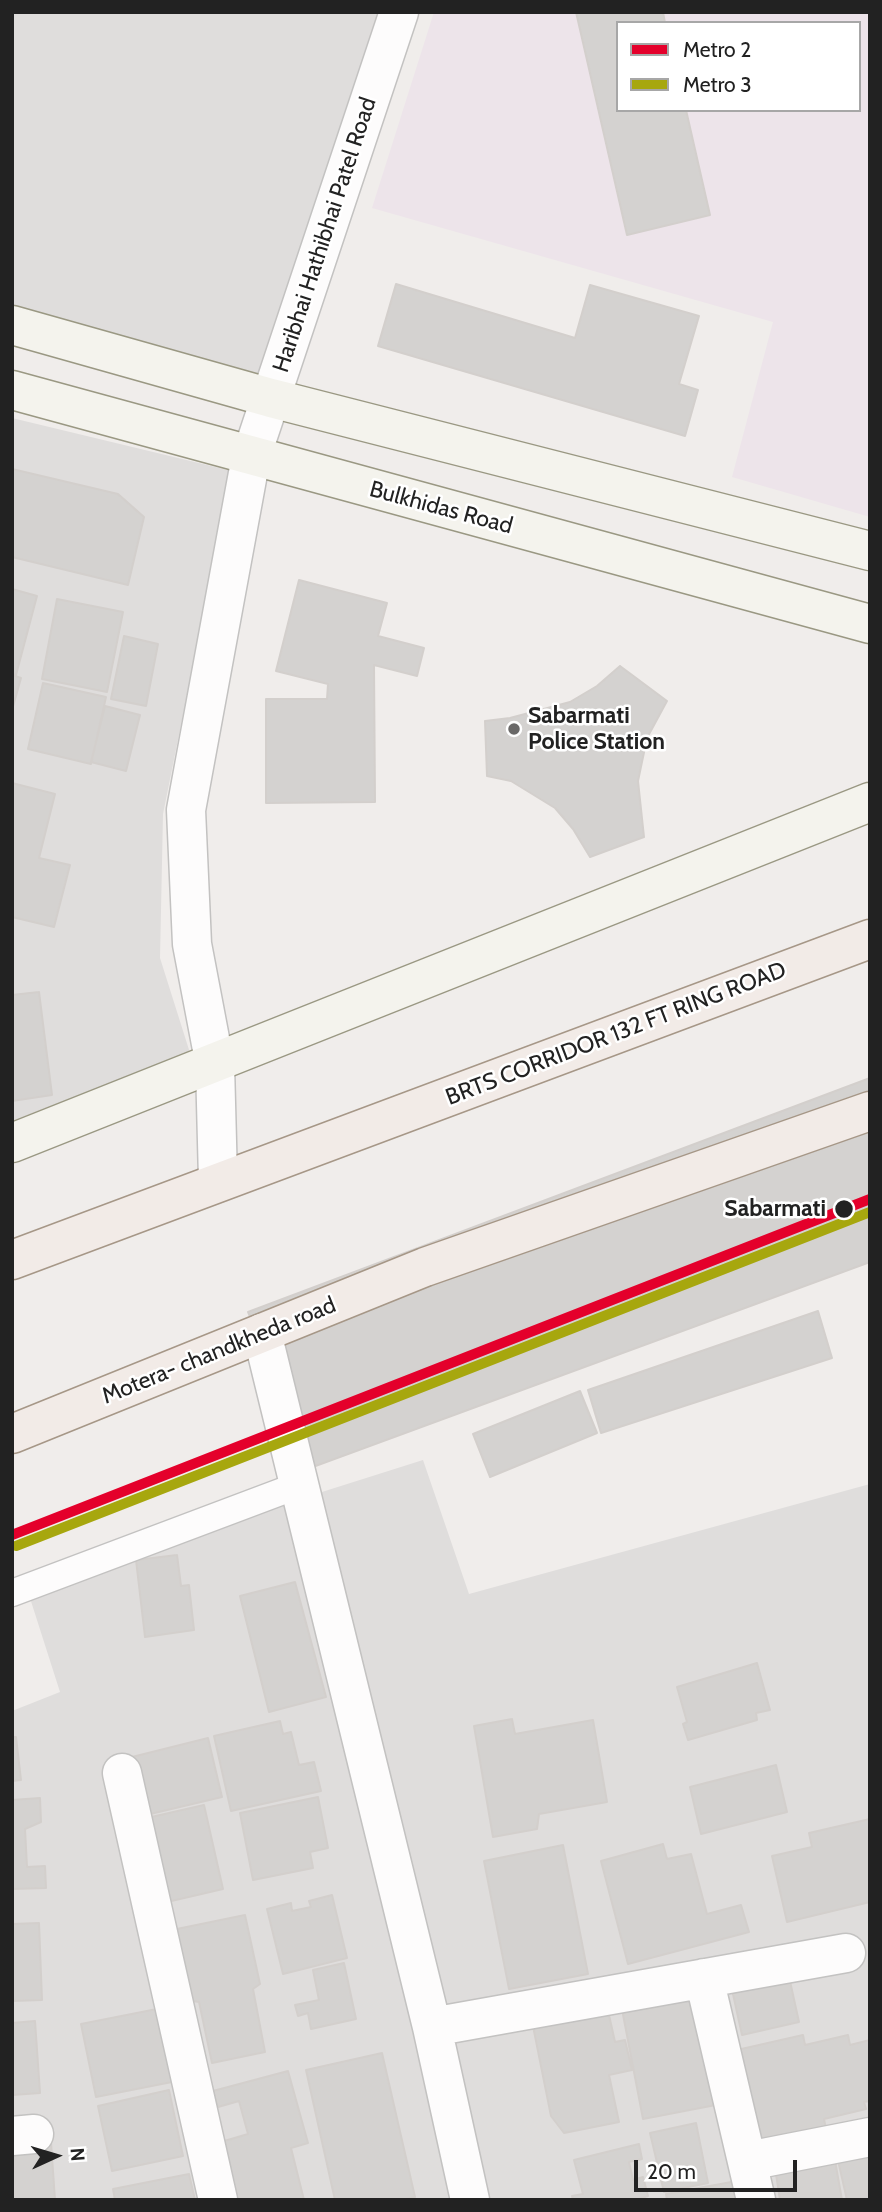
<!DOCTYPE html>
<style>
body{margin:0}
#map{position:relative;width:882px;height:2212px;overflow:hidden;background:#f0edeb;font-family:Cabin,sans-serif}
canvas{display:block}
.frame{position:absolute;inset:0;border:14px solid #222;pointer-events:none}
.legend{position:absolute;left:616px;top:21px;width:245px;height:91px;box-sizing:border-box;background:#fff;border:2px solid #a7a7a7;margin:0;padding:9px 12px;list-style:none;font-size:21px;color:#222}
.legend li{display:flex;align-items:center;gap:14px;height:35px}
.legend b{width:35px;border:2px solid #a7a7a7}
.north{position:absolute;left:21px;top:2121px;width:70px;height:70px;-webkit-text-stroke:5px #fff;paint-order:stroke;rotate:86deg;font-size:19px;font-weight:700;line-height:28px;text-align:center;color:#222}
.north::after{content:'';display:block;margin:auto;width:24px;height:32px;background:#222;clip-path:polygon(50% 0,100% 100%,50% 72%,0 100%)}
.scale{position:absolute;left:634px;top:2160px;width:163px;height:32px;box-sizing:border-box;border:4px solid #222;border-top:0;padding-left:9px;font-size:21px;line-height:24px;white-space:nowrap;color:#222;-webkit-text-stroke:5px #fff;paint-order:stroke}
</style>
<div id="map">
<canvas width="882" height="2212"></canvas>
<div class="frame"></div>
<ul class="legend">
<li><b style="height:9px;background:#e4002b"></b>Metro 2</li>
<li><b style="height:9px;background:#a7a70e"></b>Metro 3</li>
</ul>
<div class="north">N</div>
<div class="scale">20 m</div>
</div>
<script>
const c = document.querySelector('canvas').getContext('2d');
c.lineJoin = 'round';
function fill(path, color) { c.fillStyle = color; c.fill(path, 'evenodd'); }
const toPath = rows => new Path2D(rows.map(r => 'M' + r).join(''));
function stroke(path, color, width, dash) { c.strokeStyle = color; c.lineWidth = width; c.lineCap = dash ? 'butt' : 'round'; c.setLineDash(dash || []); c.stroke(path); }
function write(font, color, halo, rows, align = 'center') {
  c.font = font + ' Cabin,sans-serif'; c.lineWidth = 5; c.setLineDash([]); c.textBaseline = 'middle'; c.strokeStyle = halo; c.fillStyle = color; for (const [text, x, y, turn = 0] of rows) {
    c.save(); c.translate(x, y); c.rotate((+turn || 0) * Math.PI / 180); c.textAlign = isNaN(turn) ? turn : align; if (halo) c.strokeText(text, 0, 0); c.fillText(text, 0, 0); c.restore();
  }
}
fill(toPath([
 [12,12,379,12,259,375,12,311],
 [12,418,232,471,163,814,160,958,190,1053,12,1121],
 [423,1460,469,1594,870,1484,870,2200,12,2200,12,1711,60,1692,29,1595,224,1523]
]), '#dfdddc');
fill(toPath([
 [434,12,870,12,870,517,732,477,773,322,372,208],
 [618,23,859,23,859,110,618,110]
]), '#ede4ea');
const building = toPath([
 [576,12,663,12,665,23,618,23,618,110,686,110,710,215,627,235,576,12],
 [396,284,575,338,590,285,699,316,679,384,698,390,685,436,378,346,396,284],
 [12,469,118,494,144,517,128,585,12,557,12,469],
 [299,580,387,603,378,636,424,648,417,676,374,665,375,802,266,803,266,699,327,699,328,684,276,671,299,580],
 [12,589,37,596,16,675,12,674,12,589],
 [57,599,123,612,107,692,42,679,57,599],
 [124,636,158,644,146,706,111,699,124,636],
 [620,666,667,701,647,738,638,781,644,837,590,857,573,829,555,808,511,781,487,776,485,721,510,718,570,702,597,686,620,666],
 [12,675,21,678,12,710,12,675],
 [43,683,106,697,91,764,28,749,43,683],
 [105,706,140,715,126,771,91,762,105,706],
 [12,783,55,794,39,858,70,865,54,927,12,917,12,783],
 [39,992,52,1095,12,1101,12,995,39,992],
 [870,1078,870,1262,310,1468,248,1312,870,1078],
 [818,1311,832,1358,601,1433,588,1390,818,1311],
 [580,1391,597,1433,490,1477,473,1434,580,1391],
 [177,1555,181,1586,189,1585,194,1630,145,1637,136,1560,177,1555],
 [295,1582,326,1697,269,1712,240,1596,295,1582],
 [757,1663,770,1710,756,1713,757,1720,688,1740,683,1724,687,1722,677,1687,757,1663],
 [512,1719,515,1734,593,1720,607,1802,539,1814,537,1829,493,1837,474,1726,512,1719],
 [280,1721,283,1734,291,1732,299,1765,314,1762,321,1791,231,1811,214,1736,280,1721],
 [12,1737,16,1737,21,1780,12,1781,12,1737],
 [208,1738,222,1797,146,1815,132,1757,208,1738],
 [776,1765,787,1812,701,1834,690,1787,776,1765],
 [318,1797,328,1848,310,1852,313,1868,253,1880,240,1813,318,1797],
 [40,1798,41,1822,25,1829,27,1867,45,1866,46,1888,12,1889,12,1800,40,1798],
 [204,1805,223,1889,167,1902,147,1818,204,1805],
 [870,1819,870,1902,787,1922,772,1856,812,1847,809,1833,870,1819],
 [663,1844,667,1859,691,1854,707,1914,741,1905,749,1932,628,1964,601,1861,663,1844],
 [563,1845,588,1974,509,1989,484,1861,563,1845],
 [332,1895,347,1958,283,1974,267,1909,291,1903,292,1911,311,1907,309,1901,332,1895],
 [245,1915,260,1984,253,1989,265,2052,212,2063,199,2002,187,2000,172,1930,245,1915],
 [39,1923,42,2000,12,2001,12,1924,39,1923],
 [344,1963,356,2019,311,2029,308,2013,298,2016,295,2005,319,2000,313,1970,344,1963],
 [788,1972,799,2022,742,2035,731,1985,788,1972],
 [700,1989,721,2104,643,2119,621,2004,700,1989],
 [607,2006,615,2042,625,2040,632,2070,609,2075,619,2122,564,2133,551,2116,532,2021,607,2006],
 [162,2008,177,2081,96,2097,81,2024,162,2008],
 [35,2021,40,2093,12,2095,12,2023,35,2021],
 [803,2035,805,2045,848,2035,850,2045,870,2040,870,2101,864,2102,866,2109,824,2119,826,2129,760,2145,737,2050,803,2035],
 [382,2053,415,2197,401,2200,335,2200,306,2070,382,2053],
 [288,2071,308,2143,291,2148,304,2200,237,2200,221,2142,248,2134,239,2101,218,2107,213,2091,288,2071],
 [169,2090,183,2156,112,2171,98,2106,169,2090],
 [696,2123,708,2183,664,2192,650,2133,696,2123],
 [51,2142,55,2200,12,2200,12,2144,51,2142],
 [639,2144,642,2159,629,2162,633,2180,643,2177,648,2196,635,2200,573,2200,572,2196,583,2194,574,2160,639,2144],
 [870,2148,870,2200,847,2200,837,2156,870,2148],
 [834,2155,842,2200,780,2200,776,2174,834,2155],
 [189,2174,195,2200,115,2200,113,2189,189,2174],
 [737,2181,750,2200,667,2200,666,2194,737,2181]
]);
fill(building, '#d4d2d0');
stroke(building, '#d3cfcc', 2);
const lane = toPath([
 [12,1593,299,1485]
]);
const street = toPath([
 [218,1180,215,1065,192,944,186,810,251,457,399,12],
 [262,1333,432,2027,470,2200],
 [122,1773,218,2200],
 [704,1978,756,2200],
 [432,2027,846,1953],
 [12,2136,34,2134],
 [748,2161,870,2137]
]);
const secondary = toPath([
 [12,325,271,398,870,551],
 [12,390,870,624],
 [12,1143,870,802]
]);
const primary = toPath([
 [12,1260,870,939],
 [12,1434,425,1267,870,1111]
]);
stroke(lane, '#c3c2c1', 29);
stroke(street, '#c3c2c1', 41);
stroke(secondary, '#9a9883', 41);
stroke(primary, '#a69787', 41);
stroke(lane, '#fdfcfc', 26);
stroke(street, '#fdfcfc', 38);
stroke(secondary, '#f4f3ed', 38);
stroke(primary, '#f2ebe7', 38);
stroke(toPath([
 [12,1535,870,1199]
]), '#e4002b', 10);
stroke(toPath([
 [16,1546,870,1212]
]), '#a7a70e', 10);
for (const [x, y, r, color] of [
 [514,729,7,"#6a6968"],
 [844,1209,10,"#222"]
]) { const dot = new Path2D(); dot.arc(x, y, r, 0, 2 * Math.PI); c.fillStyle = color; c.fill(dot); stroke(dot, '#fff', 2.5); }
write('23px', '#222', '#fff', [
 ["Haribhai Hathibhai Patel Road",325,235,-72],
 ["Bulkhidas Road",441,508,15],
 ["BRTS CORRIDOR 132 FT RING ROAD",616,1034,-21],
 ["Motera- chandkheda road",219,1351,-22]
]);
write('bold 23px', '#222', '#fff', [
 ["Sabarmati",528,716],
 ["Police Station",528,742]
], 'left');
write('bold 23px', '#222', '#fff', [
 ["Sabarmati",826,1209]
], 'right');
</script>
